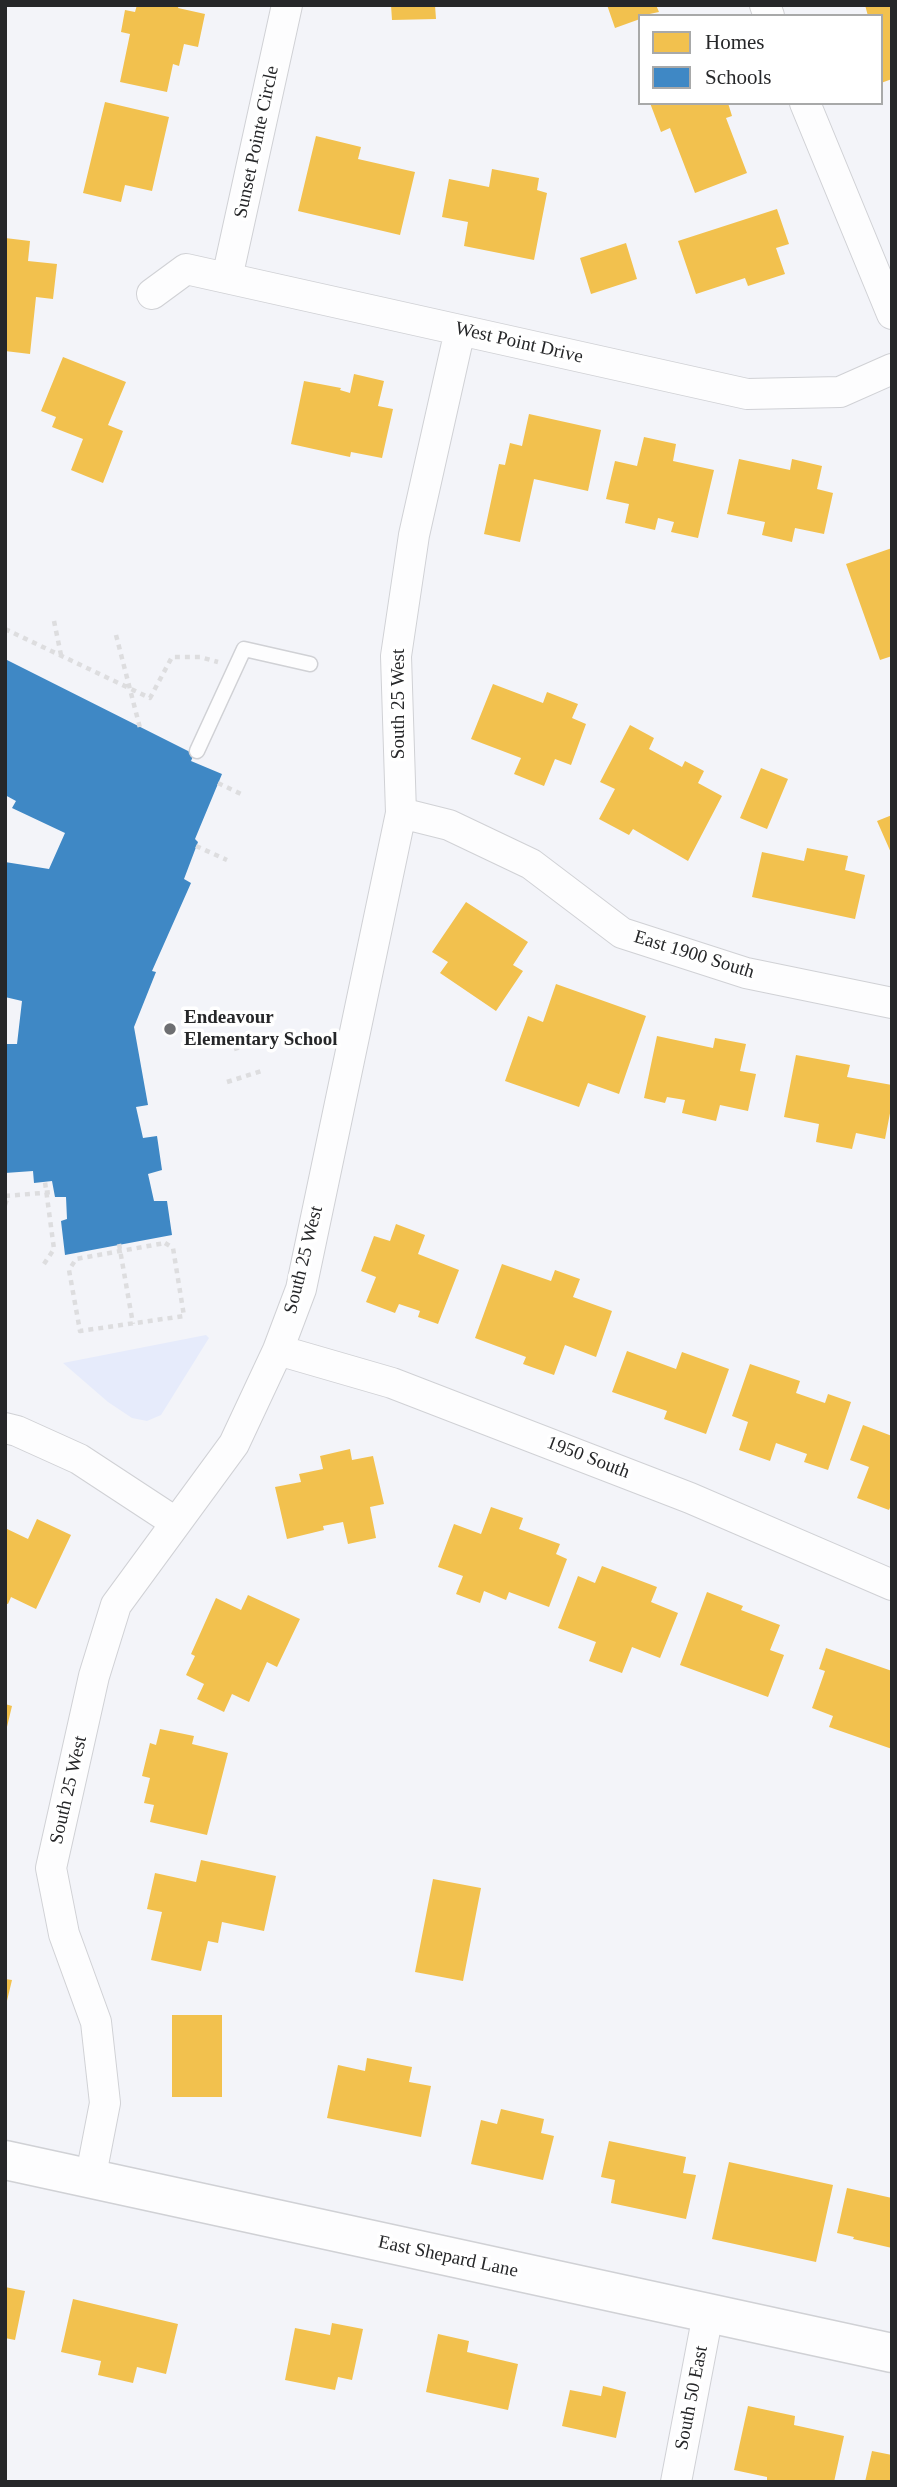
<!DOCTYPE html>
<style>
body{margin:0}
#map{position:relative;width:897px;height:2487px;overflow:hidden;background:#f3f4f9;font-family:Georgia,serif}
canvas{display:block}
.frame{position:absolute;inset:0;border:7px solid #262729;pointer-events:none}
.legend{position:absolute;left:638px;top:14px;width:245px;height:91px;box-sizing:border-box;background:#fff;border:2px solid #a8a9a9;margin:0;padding:9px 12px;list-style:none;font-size:21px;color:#262729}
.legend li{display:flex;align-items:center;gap:14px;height:35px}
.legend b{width:35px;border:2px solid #a8a9a9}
</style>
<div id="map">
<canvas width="897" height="2487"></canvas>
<div class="frame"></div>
<ul class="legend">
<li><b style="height:19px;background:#f2c14e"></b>Homes</li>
<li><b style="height:19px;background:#3f88c5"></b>Schools</li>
</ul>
</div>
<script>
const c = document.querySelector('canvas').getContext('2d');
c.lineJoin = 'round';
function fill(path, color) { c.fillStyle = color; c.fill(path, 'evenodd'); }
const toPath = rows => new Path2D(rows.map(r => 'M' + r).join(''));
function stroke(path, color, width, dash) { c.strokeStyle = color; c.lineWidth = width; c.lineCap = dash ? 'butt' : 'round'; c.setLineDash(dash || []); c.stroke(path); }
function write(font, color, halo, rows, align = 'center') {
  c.font = font + ' Georgia,serif'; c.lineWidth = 7; c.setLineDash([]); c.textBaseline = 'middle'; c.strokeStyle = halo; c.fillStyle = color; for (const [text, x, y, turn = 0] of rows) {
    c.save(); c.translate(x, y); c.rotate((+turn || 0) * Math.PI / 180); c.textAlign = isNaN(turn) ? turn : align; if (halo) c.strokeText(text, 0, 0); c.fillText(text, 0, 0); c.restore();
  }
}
fill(toPath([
 [206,1335,209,1338,161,1415,147,1421,132,1418,108,1402,63,1363]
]), '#e6ebfb');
fill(toPath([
 [137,5,179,5,178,8,205,14,198,47,184,44,179,66,173,64,167,92,120,82,130,34,121,32,125,10,135,12],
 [391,5,435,5,436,19,392,20],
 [607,5,656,5,659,12,640,16,640,19,615,28],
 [865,5,892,5,892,79,881,83,881,16,868,16],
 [105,102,169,117,152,191,125,185,121,202,83,193],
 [650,103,728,103,732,116,726,118,747,173,695,193,670,128,661,132],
 [316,136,361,147,358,159,415,172,400,235,298,211],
 [492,169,539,178,537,190,547,193,534,260,464,246,468,222,442,217,449,179,489,187],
 [777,209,789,244,776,248,785,274,748,286,745,278,696,294,678,241],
 [5,238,30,241,28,261,57,264,53,299,36,297,30,354,5,351],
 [626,243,637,279,591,294,580,258],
 [63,357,126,382,108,425,123,431,103,483,71,470,83,439,52,427,56,417,41,411],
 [354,374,384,381,378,406,393,409,382,458,351,452,350,457,291,444,304,381,341,388,340,390,350,393],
 [529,414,601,430,588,491,534,479,520,542,484,534,499,464,505,465,510,443,522,446],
 [644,437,676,444,673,461,714,470,698,538,671,532,674,522,658,518,655,530,625,523,629,504,606,499,615,461,637,466],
 [739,459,790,470,792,459,822,466,817,489,833,493,824,534,795,528,792,542,762,535,765,522,727,514],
 [892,548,892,656,880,660,846,564],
 [493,684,543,703,547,692,578,704,572,718,586,724,571,765,555,759,544,786,514,774,521,758,471,739],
 [630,725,654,738,649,749,682,767,685,761,704,771,698,783,722,796,688,861,633,829,629,835,599,819,615,789,600,782],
 [761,768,788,779,767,829,740,818],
 [892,815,892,855,877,821],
 [807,848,848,856,845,870,865,875,855,919,752,897,762,852,804,861],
 [466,902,528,942,513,965,523,971,496,1011,440,973,448,962,432,952],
 [556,984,646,1016,619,1094,588,1083,579,1107,505,1081,528,1016,543,1022],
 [657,1036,713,1048,715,1038,746,1044,740,1071,756,1074,748,1111,720,1105,716,1121,682,1113,685,1100,667,1097,665,1103,644,1098],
 [796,1055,850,1065,847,1077,892,1085,892,1103,885,1139,856,1133,852,1149,816,1142,819,1124,784,1117],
 [396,1224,425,1235,418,1254,459,1270,438,1324,418,1317,420,1311,399,1304,395,1313,366,1302,376,1277,361,1271,374,1236,390,1241],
 [502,1264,551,1281,555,1270,580,1279,573,1297,612,1311,596,1357,565,1345,554,1375,523,1364,526,1357,475,1338],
 [627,1351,676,1369,682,1352,729,1369,706,1434,664,1419,667,1411,612,1392],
 [750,1364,800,1381,796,1393,825,1403,828,1394,851,1402,828,1470,804,1462,807,1454,776,1443,770,1461,739,1450,748,1422,732,1416],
 [863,1425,892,1436,892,1503,889,1510,857,1498,869,1467,850,1460],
 [350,1449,352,1460,373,1456,384,1504,370,1507,376,1538,348,1544,343,1522,323,1526,324,1530,287,1539,275,1487,301,1482,299,1474,323,1469,320,1456],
 [491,1507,523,1518,519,1529,560,1544,556,1554,567,1559,549,1607,509,1592,506,1600,484,1591,480,1603,456,1594,463,1576,438,1567,454,1524,481,1534],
 [37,1519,71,1535,36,1609,11,1597,8,1604,5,1603,5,1528,28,1539],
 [602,1566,657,1587,651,1602,678,1613,660,1658,632,1647,622,1673,589,1661,596,1642,558,1628,578,1576,595,1583],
 [707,1592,743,1606,741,1610,780,1625,770,1650,784,1655,768,1697,680,1665],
 [248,1595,300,1619,277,1667,267,1662,249,1702,232,1694,224,1712,197,1699,204,1684,186,1675,195,1656,191,1654,216,1598,241,1610],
 [826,1648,892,1671,892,1749,829,1727,833,1716,812,1708,825,1671,819,1669],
 [5,1704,12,1706,6,1731,5,1731],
 [160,1729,194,1736,192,1744,228,1753,207,1835,150,1822,154,1805,144,1803,150,1778,142,1776,150,1743,156,1745],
 [201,1860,276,1876,264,1931,222,1922,218,1943,208,1941,201,1971,151,1960,162,1912,147,1909,155,1873,196,1882],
 [433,1879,481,1888,463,1981,415,1972],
 [5,1979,12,1980,6,2005,5,2004],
 [172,2015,222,2015,222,2097,172,2097],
 [367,2058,412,2067,409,2082,431,2086,421,2137,327,2118,338,2065,365,2071],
 [501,2109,544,2119,541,2133,554,2136,543,2180,471,2164,481,2120,497,2124],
 [609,2141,686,2157,683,2173,696,2175,686,2219,611,2203,615,2180,601,2177],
 [729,2162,833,2185,816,2262,712,2239],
 [847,2188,892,2198,892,2248,853,2239,854,2237,837,2233],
 [5,2287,25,2291,15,2340,5,2338],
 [73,2299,178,2324,166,2374,137,2367,133,2383,98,2375,101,2361,61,2352],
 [332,2323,363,2329,352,2380,338,2377,335,2390,285,2380,295,2328,330,2335],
 [438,2334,469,2341,467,2352,518,2364,508,2410,426,2392],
 [603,2386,626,2392,616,2438,562,2426,570,2390,601,2396],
 [748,2406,795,2416,794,2425,844,2436,834,2482,771,2482,767,2481,767,2477,734,2470],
 [872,2451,892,2455,892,2482,865,2482]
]), '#f2c14e');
fill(toPath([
 [5,659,194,754,191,761,222,774,195,839,198,842,184,879,191,883,152,971,156,972,134,1027,148,1105,136,1107,143,1138,157,1136,162,1170,148,1174,154,1201,167,1201,172,1235,65,1255,61,1221,67,1219,66,1197,55,1197,52,1181,34,1183,33,1171,5,1173,5,1044,17,1044,22,1001,5,997,5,862,49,869,65,833,12,808,16,801,5,795]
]), '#3f88c5');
const lane = toPath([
 [197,751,244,649,310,664]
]);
const street = toPath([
 [765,5,769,16],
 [805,103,892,314],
 [227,278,287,5],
 [152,294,186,269,747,394,840,392,892,369],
 [401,813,449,825,531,864,622,933,746,973,892,1003],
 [278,1350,392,1383,690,1498,892,1585],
 [5,1428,17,1431,79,1459,175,1522],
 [90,2180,105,2103,96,2022,64,1934,51,1868,94,1676,116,1605,234,1444,278,1350,301,1289,401,813,396,656,414,535,460,330],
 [676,2482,708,2314]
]);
const secondary = toPath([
 [5,2160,892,2353]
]);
stroke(lane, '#d0d1d5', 17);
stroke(street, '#d0d1d5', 32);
stroke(secondary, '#d0d1d5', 41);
stroke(toPath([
 [54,621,61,655],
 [5,629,150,698,172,657,200,657,218,662],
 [116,635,140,728],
 [218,783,241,794],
 [196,846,227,860],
 [234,1049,272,1037],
 [227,1082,265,1070],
 [5,1196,54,1192],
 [5,1205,8,1196],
 [165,1243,173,1248,184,1316,80,1331,69,1270,76,1259,165,1243],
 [119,1244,133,1324],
 [44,1264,54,1249,45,1182]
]), '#dddddf', 4.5, [5, 5]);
stroke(lane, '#fdfdfe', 14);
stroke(street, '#fdfdfe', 30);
stroke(secondary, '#fdfdfe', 38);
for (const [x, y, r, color] of [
 [170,1029,7,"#6e6f72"]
]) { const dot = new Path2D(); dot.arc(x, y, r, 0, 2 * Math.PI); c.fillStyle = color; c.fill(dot); stroke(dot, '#fff', 2.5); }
write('19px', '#262729', '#fff', [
 ["Sunset Pointe Circle",257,142,-78],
 ["West Point Drive",519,343,13],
 ["South 25 West",399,704,-90],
 ["East 1900 South",694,955,17],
 ["South 25 West",304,1260,-76],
 ["1950 South",588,1458,21],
 ["South 25 West",69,1790,-77],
 ["East Shepard Lane",448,2257,12],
 ["South 50 East",692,2398,-79]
]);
write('bold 19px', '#262729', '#fff', [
 ["Endeavour",184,1018],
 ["Elementary School",184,1040]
], 'left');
</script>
